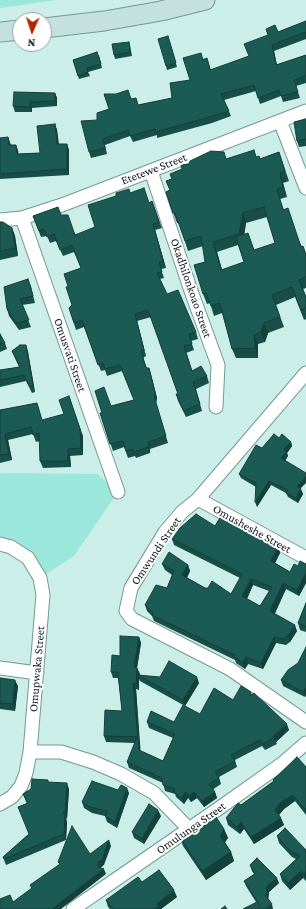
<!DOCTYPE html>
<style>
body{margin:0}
#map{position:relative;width:306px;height:909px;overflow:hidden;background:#cceee8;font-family:"Crimson Pro",serif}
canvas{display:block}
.north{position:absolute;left:12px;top:12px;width:40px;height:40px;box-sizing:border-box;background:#fff;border:1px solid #9ea3a2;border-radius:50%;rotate:183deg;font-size:11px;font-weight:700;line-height:16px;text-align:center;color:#0c1816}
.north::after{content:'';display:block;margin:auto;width:14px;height:18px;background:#b12501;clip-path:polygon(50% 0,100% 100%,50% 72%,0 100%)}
</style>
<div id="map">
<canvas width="306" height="909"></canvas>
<div class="north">N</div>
</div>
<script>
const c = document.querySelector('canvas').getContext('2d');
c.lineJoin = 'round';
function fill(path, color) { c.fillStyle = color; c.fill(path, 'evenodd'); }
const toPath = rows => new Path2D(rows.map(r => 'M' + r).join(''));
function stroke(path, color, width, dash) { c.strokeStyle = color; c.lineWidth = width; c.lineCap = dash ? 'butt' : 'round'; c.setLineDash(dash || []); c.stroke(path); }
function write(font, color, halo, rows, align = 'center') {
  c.font = font + ' "Crimson Pro",serif'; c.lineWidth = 4; c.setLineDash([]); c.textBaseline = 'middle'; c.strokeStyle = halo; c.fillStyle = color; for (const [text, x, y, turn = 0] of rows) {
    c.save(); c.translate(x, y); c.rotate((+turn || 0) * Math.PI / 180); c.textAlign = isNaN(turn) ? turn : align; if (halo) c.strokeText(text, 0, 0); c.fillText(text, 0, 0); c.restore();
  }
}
fill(toPath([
 [0,0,56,0,0,8],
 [0,473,97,474,118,492,74,556,40,578,28,558,0,544]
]), '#9ce7db');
const street = toPath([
 [280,121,306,188],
 [151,171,191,291,218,365,216,407],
 [22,218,118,492],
 [0,220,22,218,62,205,306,111],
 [306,373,198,499,182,512,165,532,131,588,126,611,132,619,230,669,306,722],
 [198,499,306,558],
 [0,544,11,547,28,558,40,578,43,595,30,752,26,773,21,786,12,797,0,804],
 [0,668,37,673],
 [30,752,61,752,93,762,121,774,154,793,189,829],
 [73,909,218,809,283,763,306,743]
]);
const secondary = toPath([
 [44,28,104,21,161,11,205,0],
 [0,32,20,30]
]);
stroke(street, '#779791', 15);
stroke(secondary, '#779791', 21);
stroke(street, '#fff', 13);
stroke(secondary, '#c4e1dd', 19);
fill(toPath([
 [306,21,306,39,274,51,277,65,306,55,306,83,296,86,300,98,283,102,281,96,260,104,256,91,224,100,231,116,212,123,157,138,157,135,133,142,130,136,105,145,107,154,91,158,89,152,97,120,109,109,116,94,132,99,138,105,172,98,190,80,203,59,207,58,211,70,249,57,268,35,266,29,278,32],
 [169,40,177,67,167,70,166,66],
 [129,42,130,45,132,56,115,59,114,55],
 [99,55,102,68,88,72,90,76,79,79,73,60],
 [55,93,57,98,57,106,32,108,32,112,15,112,13,106],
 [306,119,306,146,299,147,297,141],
 [55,124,57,130,59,144,67,144,69,150,69,175,0,179,0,138,8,137,11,145,18,150,18,154,40,153],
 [279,152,289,181,283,183,287,197,280,199,284,210,306,255,306,288,303,289,306,297,306,319,304,320,295,297,276,305,284,327,268,333,265,342,258,344,258,358,236,358,232,349,222,313,214,316,210,303,207,304,203,294,205,262,203,246,188,251,179,223,177,223,166,192,170,190,166,181,226,159,256,157,260,159],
 [267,217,275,243,254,250,244,234,246,223],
 [238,245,244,262,222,270,217,252],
 [130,193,149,203,152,201,162,228,155,230,166,268,161,269,164,278,160,279,167,294,196,332,198,339,191,341,194,350,186,353,192,371,207,376,209,383,196,389,202,411,186,417,178,401,176,394,178,394,151,317,137,321,146,356,143,358,147,368,151,375,157,398,156,403,168,443,150,449,150,453,136,458,135,456,128,458,124,447,113,451,100,413,102,413,111,406,134,400,122,371,107,376,105,370,101,371,84,327,76,330,69,308,72,305,68,286,81,268,74,252,63,256,56,241,50,243,47,236,41,237,33,216,61,215,76,235,95,227],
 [0,222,12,228,15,236,18,256,0,260],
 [28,279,35,303,22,305,31,327,19,330,9,316,7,309],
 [0,334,5,343,7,349,0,352],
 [26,345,28,352,35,392,32,393,26,381,0,387,0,370,19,367,12,351],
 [0,410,42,420,83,436,83,455,70,456,71,467,43,468,40,461,40,441,36,442,33,434,8,440,12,460,0,463],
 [279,438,291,442,292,446,287,453,288,456,285,461,303,494,298,503,288,497,286,493,271,485,257,507,256,487,241,478,239,474,262,448],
 [215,526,278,547,280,553,275,563,290,572,298,566,306,564,306,583,299,596,286,589,274,614,297,631,290,642,286,645,276,643,263,669,248,664,245,669,236,663,235,660,154,621,152,616,147,611,145,605,167,588,172,575,165,570,162,564,188,565,190,571,187,578,205,588,231,594,240,578,174,545,172,539],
 [253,585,269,591,260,606,247,599],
 [306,603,306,632,300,630,298,623],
 [139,637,141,643,137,668,140,674,139,675,199,683,185,706,140,681,139,679,139,690,136,689,140,751,163,761,173,738,149,728,147,722,174,722,200,714,233,700,252,694,289,730,276,742,277,744,265,750,262,746,235,760,237,767,219,777,221,784,212,790,215,792,217,798,204,807,197,798,191,802,188,798,184,804,176,797,175,794,165,791,163,783,129,768,127,762,135,743,106,742,104,736,122,711,118,678,113,678,111,672,120,656],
 [298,663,305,697,283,686,281,680],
 [0,678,18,686,15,711,0,709],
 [306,767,306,815,295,801,284,809,279,815,284,825,254,844,244,829,240,834,228,825,226,818,241,805,274,781,273,780],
 [49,782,69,789,67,819,66,818,67,822,66,840,6,865,3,857,29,834,27,804,23,794],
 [118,790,129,793,117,828,107,822,105,816,92,813,84,808,82,802],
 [161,816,144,844,134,838,132,832],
 [201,827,224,829,228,838,225,842,231,852,234,861,206,880,183,846,180,837],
 [277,836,306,850,306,881,303,878,290,890,282,881,280,874,296,859,292,857,279,843],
 [250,865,279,883,269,892,268,899,256,902,246,886,244,881,254,874,252,871],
 [142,882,177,897,161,909,110,909,108,907,106,900]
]), '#174e47');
fill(toPath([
 [272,45,274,51,278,71,276,65],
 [55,93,57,98,57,106,55,101],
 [30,102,32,108,32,112,30,107],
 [55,124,57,130,59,150,57,144],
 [8,137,10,143,11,151,9,145],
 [67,144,69,150,69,175,67,169],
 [16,145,18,150,19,159,17,154],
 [280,173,283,183,287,197,283,187],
 [243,213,246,223,243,244,239,234],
 [153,224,155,230,166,268,163,261],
 [12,228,15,236,18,256,15,248],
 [213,242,217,252,225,280,221,270],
 [28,279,31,286,35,303,33,296],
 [135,314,137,321,146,356,144,350],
 [264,323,268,333,265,342,261,332],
 [254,335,258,344,258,358,255,348],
 [26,345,28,352,35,392,33,386],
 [149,368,151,375,157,398,156,403,168,443,154,396],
 [69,396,83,436,83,455,81,448],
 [5,434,8,440,12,460,9,454],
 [148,442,150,449,150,453,148,447],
 [291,442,292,446,287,453,288,456,283,463,281,458,284,449],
 [68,449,70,456,71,467,68,461],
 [306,476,306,483,298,491,297,486],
 [269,481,271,485,257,507,255,502],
 [301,489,303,494,298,503,296,498],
 [278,547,280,553,273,567,271,561],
 [188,565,190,571,185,581,182,575],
 [306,573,306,583,299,596,297,590],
 [251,579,253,585,245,603,242,596],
 [283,583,286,589,273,618,270,611],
 [295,625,297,631,290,642,288,636],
 [139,637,141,643,137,668,140,674,139,676,138,675,139,679,139,690,136,684,134,667],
 [274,637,276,643,263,669,261,663],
 [246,657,248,664,245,669,243,662],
 [197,677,199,683,185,706,183,700],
 [15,680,18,686,15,711,13,704],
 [133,683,136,689,141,756,139,750],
 [306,687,306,696,305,697,303,692],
 [287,724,289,730,276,742,273,736],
 [67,783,69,789,67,819,65,813],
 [127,788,129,793,117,828,115,822],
 [186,792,188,798,184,804,181,798],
 [194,792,197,798,191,802,189,796],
 [215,792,217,798,204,807,202,801],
 [293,795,295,801,284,809,277,817,275,810,281,802],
 [158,810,161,816,144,844,142,839],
 [65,816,67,822,66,840,64,834],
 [281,818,284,825,254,844,251,837],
 [241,822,244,829,240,834,237,827],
 [224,829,228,838,223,845,220,836],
 [109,840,111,846,104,865,100,868,104,869,106,874,61,909,52,909,98,862],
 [231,852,234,861,206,880,202,871],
 [301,871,303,878,290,890,288,883],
 [306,872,306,881,303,874],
 [277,878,279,883,269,892,268,901,266,896,267,886],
 [174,890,177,897,161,909,155,909,157,904],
 [272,904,273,909,264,909]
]), '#13403a');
const building = toPath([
 [306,21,306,37,305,32,272,45,276,65,306,55,306,76,294,80,298,92,281,96,279,90,258,98,254,85,221,94,229,111,210,117,155,132,155,129,130,136,128,130,103,139,105,148,89,152,81,121,97,120,97,113,109,109,104,94,116,94,128,90,131,99,136,98,138,105,172,98,170,83,190,80,183,58,201,53,203,60,207,58,210,70,249,56,244,44,268,35,266,29,275,25,278,32,306,21],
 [168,36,176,63,166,66,158,39,168,36],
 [129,42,130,52,114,55,112,44,129,42],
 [97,52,101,64,87,68,88,72,78,76,73,60,97,52],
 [14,92,55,93,55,101,30,102,30,107,13,106,14,92],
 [306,119,306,139,297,141,294,122,306,119],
 [55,124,57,144,67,144,67,169,0,174,0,138,8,137,9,145,16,145,17,154,40,153,37,126,55,124],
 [254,150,256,157,259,156,260,159,279,152,285,171,280,173,283,187,277,189,283,210,288,208,301,247,303,246,306,255,306,277,299,280,306,297,306,308,301,310,292,287,272,295,280,317,264,323,261,332,254,335,255,348,232,349,220,303,211,306,206,293,203,294,194,265,205,262,201,236,185,241,175,213,173,213,166,192,170,190,166,181,172,179,170,174,182,169,181,165,189,164,190,161,211,151,224,152,226,159,254,150],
 [264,207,275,243,254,250,248,233,236,237,244,262,221,270,213,242,239,234,243,213,264,207],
 [144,188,149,203,152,201,159,222,153,224,163,261,159,262,162,272,157,273,167,294,178,290,196,332,189,334,192,344,184,346,192,371,201,366,207,376,193,382,200,404,184,411,176,394,178,394,148,310,135,314,144,350,141,351,146,368,149,368,155,392,154,396,166,436,148,442,148,447,134,452,133,449,126,451,123,441,110,444,100,413,102,413,95,391,104,387,111,406,134,400,120,365,105,369,103,363,98,365,82,320,74,323,69,308,72,305,66,287,68,286,64,274,81,268,72,245,60,250,54,234,47,237,44,229,39,231,33,216,58,207,61,215,68,215,75,235,95,227,88,205,116,196,116,193,129,189,130,193,144,188],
 [0,222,3,222,12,228,15,248,0,251,0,222],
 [28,279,33,296,20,299,29,320,16,323,7,309,4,287,28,279],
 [0,334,5,343,0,344,0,334],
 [20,345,26,345,33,386,30,387,24,375,0,380,0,370,20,367,12,351,20,345],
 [69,396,80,429,81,448,68,449,68,461,40,461,39,433,33,435,31,427,5,434,9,454,0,455,0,410,37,403,42,420,64,414,59,400,69,396],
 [274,434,279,438,282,434,291,442,284,449,286,452,281,458,306,473,306,476,297,486,301,489,296,498,286,493,288,490,269,481,255,502,256,483,239,474,256,445,262,448,274,434],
 [196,514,215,526,221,516,267,543,268,541,278,547,271,561,290,572,294,564,298,566,300,561,306,564,306,573,297,590,283,583,270,611,295,625,288,636,283,639,274,637,261,663,246,657,243,662,234,657,235,655,152,615,153,613,145,605,156,585,167,588,174,571,162,564,169,552,188,565,182,575,205,588,208,588,212,581,231,594,242,574,172,539,180,528,196,514],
 [251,579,272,587,260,606,242,596,251,579],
 [306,603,306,627,298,623,306,603],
 [120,636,139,637,134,667,137,668,136,684,133,683,139,750,163,761,175,734,147,722,151,711,174,722,183,705,200,714,214,688,233,700,241,686,251,692,250,696,254,693,287,724,273,736,274,737,263,744,260,740,231,755,235,761,215,772,219,778,209,784,215,792,202,801,194,792,189,796,186,792,181,798,174,791,175,789,163,785,162,778,127,762,137,737,104,736,105,710,122,711,118,672,111,672,112,655,120,656,120,636],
 [306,647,306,687,303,692,281,680,288,670,298,663,306,647],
 [169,661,197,677,183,700,138,675,160,677,169,661],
 [0,678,15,680,13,704,0,703,0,678],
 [297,757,306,767,306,811,293,795,281,802,275,810,281,818,251,837,241,822,237,827,226,818,238,803,241,805,274,781,273,780,297,757],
 [32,779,48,780,48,782,67,783,65,813,63,812,65,816,64,834,4,859,3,857,29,834,18,807,28,803,23,794,31,789,32,779],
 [92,781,118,790,121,785,127,788,115,822,105,816,108,811,90,807,82,802,92,781],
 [149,804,158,810,142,839,132,832,149,804],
 [214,814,224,829,220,836,231,852,202,871,180,837,199,824,201,827,214,814],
 [72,826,90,854,109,840,102,860,98,862,99,867,104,869,52,909,49,909,49,908,48,909,0,909,0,899,10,895,13,902,32,888,30,885,60,864,58,862,72,826],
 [285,828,306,850,306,872,303,874,301,871,288,883,280,874,300,856,290,851,277,836,285,828],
 [257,858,277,878,267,886,266,896,272,904,264,909,262,909,244,881,255,874,250,865,257,858],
 [159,870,174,890,157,904,159,906,155,909,113,909,106,900,138,877,142,882,159,870],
 [257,902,261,909,243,909,257,902],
 [225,906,227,909,221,909,225,906]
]);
fill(building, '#1b5b53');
stroke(building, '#13403a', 1);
write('12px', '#0c1816', '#fff', [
 ["Etetewe Street",154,169,-21],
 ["Okadhilonkoao Street",191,288,71],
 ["Omusvati Street",70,355,71],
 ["Omusheshe Street",252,529,29],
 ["Omwundi Street",156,551,-56],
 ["Omupwaka Street",37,669,-85],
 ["Omulunga Street",191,828,-35]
]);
</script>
